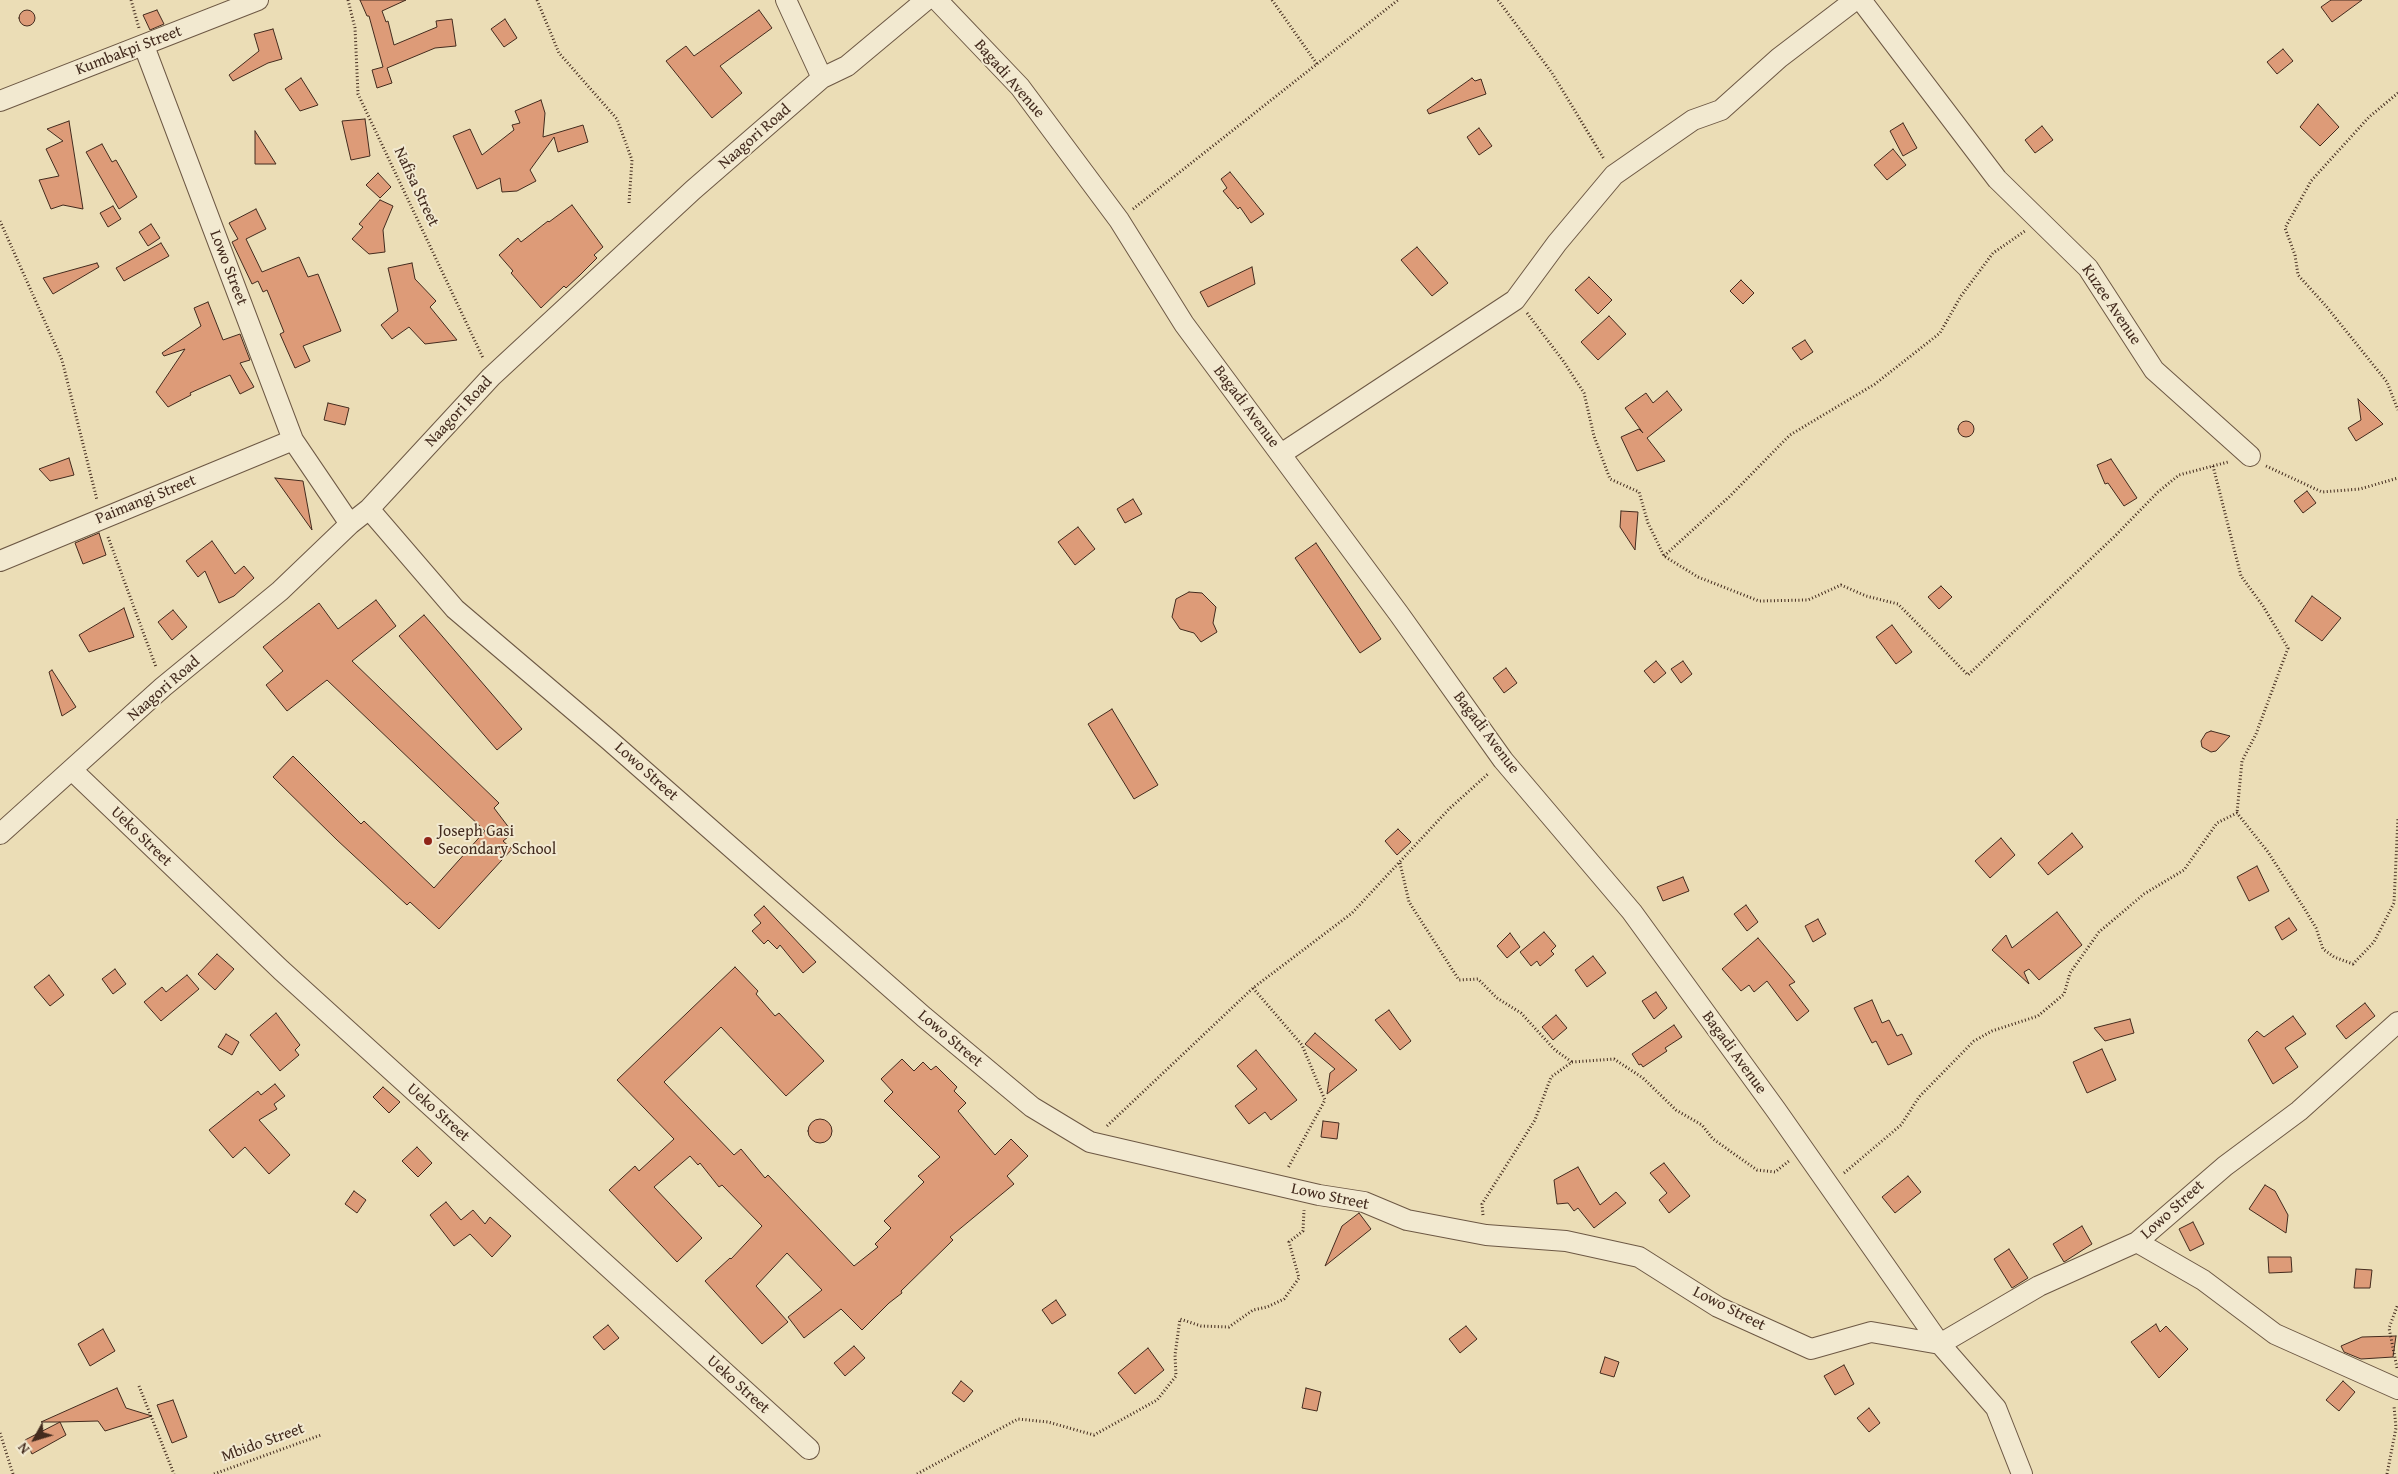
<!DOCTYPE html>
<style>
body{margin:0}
#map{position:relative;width:2398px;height:1474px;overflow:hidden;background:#ebddb6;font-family:"Gentium Book Plus",serif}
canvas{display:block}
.north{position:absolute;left:10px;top:1414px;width:50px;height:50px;-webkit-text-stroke:4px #f2e9d0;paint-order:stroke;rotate:231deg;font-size:14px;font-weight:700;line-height:20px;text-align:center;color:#432b1e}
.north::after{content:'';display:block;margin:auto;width:18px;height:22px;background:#432b1e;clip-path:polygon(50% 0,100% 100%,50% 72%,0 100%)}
</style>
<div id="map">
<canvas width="2398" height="1474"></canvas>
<div class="north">N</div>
</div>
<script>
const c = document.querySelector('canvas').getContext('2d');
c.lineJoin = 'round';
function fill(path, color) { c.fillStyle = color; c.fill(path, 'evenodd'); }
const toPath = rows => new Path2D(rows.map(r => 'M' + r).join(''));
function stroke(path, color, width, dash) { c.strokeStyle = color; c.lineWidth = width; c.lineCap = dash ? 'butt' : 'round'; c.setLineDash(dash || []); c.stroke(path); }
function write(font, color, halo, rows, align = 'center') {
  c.font = font + ' "Gentium Book Plus",serif'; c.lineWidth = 4; c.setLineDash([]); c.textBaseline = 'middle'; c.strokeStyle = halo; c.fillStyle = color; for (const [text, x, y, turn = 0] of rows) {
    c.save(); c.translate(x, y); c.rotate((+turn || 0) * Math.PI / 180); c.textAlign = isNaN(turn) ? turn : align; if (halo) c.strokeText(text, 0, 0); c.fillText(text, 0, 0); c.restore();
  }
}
const building = toPath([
 [360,0,406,0,382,11,386,22,388,21,394,45,437,27,436,21,452,19,456,46,435,48,387,68,392,83,377,88,372,70,383,67,369,16,367,16,360,0],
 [2331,0,2362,0,2332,22,2321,7,2331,0],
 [157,10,164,24,150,30,143,15,157,10],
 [759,10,772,28,720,66,742,93,712,118,666,61,686,46,694,56,759,10],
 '19 18a8 8 0 1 1 16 0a8 8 0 1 1-16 0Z',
 [505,19,517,38,504,47,491,29,505,19],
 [273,29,282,59,268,63,233,81,229,75,259,51,254,34,273,29],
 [2283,49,2293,61,2277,74,2267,62,2283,49],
 [301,78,318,105,300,111,285,89,301,78],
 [1472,78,1475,81,1481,79,1486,94,1429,114,1427,110,1472,78],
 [541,100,545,113,543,137,583,125,588,142,558,152,554,137,530,170,536,181,517,191,502,192,500,178,477,189,453,136,470,129,482,155,514,130,512,125,520,123,515,111,541,100],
 [2318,104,2339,127,2320,146,2300,127,2318,104],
 [365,119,370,156,351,160,342,121,365,119],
 [69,121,83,209,63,205,51,209,39,180,59,176,46,149,63,141,47,129,69,121],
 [1903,123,1917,148,1903,156,1890,131,1903,123],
 [2042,126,2053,140,2035,153,2025,140,2042,126],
 [1479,128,1492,146,1479,155,1467,137,1479,128],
 [255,131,276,164,255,164,255,131],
 [102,144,112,162,116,160,137,197,119,209,86,152,102,144],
 [1893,149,1906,165,1887,180,1874,165,1893,149],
 [1230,172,1264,214,1251,223,1240,207,1238,209,1223,191,1227,188,1221,179,1230,172],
 [378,173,391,187,380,198,366,185,378,173],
 [380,200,393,206,383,230,385,252,369,254,352,239,363,227,359,224,380,200],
 [572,205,603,247,594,255,597,258,580,275,566,288,564,286,541,308,511,273,513,271,499,255,518,238,521,242,548,221,549,222,572,205],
 [113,206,121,219,108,227,100,213,113,206],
 [256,209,266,229,246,239,262,272,299,257,308,277,318,274,341,331,303,346,310,361,295,368,280,334,284,332,267,290,263,292,258,281,252,284,232,242,238,239,229,223,256,209],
 [151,224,160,238,148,246,139,232,151,224],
 [161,243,169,256,124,281,116,268,161,243],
 [1417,247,1448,283,1432,296,1401,260,1417,247],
 [97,263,99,267,53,294,43,278,97,263],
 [412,263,415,279,436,301,430,307,457,340,425,344,409,327,392,339,381,325,398,311,388,268,412,263],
 [1252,267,1255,284,1208,307,1200,292,1252,267],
 [1589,277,1612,300,1598,314,1575,290,1589,277],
 [1741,280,1754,293,1743,304,1730,291,1741,280],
 [208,302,223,340,240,334,250,360,240,363,254,387,240,394,230,375,190,393,191,395,168,407,156,392,185,349,164,356,162,353,201,326,194,308,208,302],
 [1609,316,1626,334,1598,360,1581,342,1609,316],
 [1805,340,1813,352,1801,360,1792,348,1805,340],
 [1667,391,1682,410,1647,438,1665,461,1637,471,1621,437,1639,429,1643,433,1625,408,1646,393,1653,403,1667,391],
 [2358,399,2383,424,2356,441,2348,428,2361,420,2358,399],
 [328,403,349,408,345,425,324,420,328,403],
 '1958 429a8 8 0 1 1 16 0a8 8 0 1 1-16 0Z',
 [69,458,74,475,50,481,39,469,69,458],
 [2111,459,2137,498,2124,506,2108,483,2105,484,2097,465,2111,459],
 [275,478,303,481,312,530,275,478],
 [2307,491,2316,503,2303,513,2294,501,2307,491],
 [1133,499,1142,514,1125,523,1117,509,1133,499],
 [1621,511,1638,512,1635,550,1620,527,1621,511],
 [1078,527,1095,549,1075,565,1058,542,1078,527],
 [99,533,106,555,83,564,75,543,99,533],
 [212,541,235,574,244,566,254,578,234,596,219,603,205,571,198,577,186,561,212,541],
 [1316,543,1381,639,1360,653,1295,558,1316,543],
 [1941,586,1952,597,1939,609,1928,597,1941,586],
 [1189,592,1202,593,1216,607,1213,623,1217,632,1201,642,1194,633,1180,629,1172,617,1176,599,1189,592],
 [2312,596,2341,618,2322,641,2295,621,2312,596],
 [376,600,396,626,352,661,499,803,494,808,513,833,503,841,512,849,439,929,410,902,407,905,337,840,273,777,293,756,361,824,364,821,434,888,485,831,327,680,287,711,266,685,283,671,263,647,292,624,319,603,338,629,376,600],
 [124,608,134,637,89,652,79,635,124,608],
 [173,610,187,627,172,640,158,622,173,610],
 [424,615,522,729,497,750,399,636,424,615],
 [1892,625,1912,652,1896,664,1876,637,1892,625],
 [1656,661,1666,673,1654,683,1644,671,1656,661],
 [1683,661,1692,674,1681,683,1671,669,1683,661],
 [1506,668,1517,683,1504,693,1493,678,1506,668],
 [52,670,76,707,62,716,49,672,52,670],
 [1112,709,1158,785,1134,799,1088,724,1112,709],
 [2211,731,2230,736,2216,751,2211,752,2202,747,2201,741,2206,733,2211,731],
 [1398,829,1411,842,1397,855,1385,841,1398,829],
 [2072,833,2083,847,2048,875,2038,863,2072,833],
 [2001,838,2015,855,1990,878,1975,861,2001,838],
 [2257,866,2269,891,2249,901,2237,877,2257,866],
 [1683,877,1689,891,1663,901,1657,887,1683,877],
 [1746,905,1758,922,1747,931,1734,914,1746,905],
 [764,906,816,962,803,973,780,945,777,949,768,940,764,944,752,931,761,923,754,915,764,906],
 [2057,912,2082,945,2039,980,2029,969,2024,972,2029,984,1992,950,2006,935,2012,948,2057,912],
 [2289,918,2297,930,2282,940,2275,927,2289,918],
 [1818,919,1826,934,1813,942,1805,926,1818,919],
 [1544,932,1556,946,1551,951,1554,954,1540,966,1537,961,1531,966,1520,952,1544,932],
 [1510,933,1520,947,1507,958,1497,946,1510,933],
 [1758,938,1795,982,1789,985,1809,1011,1797,1021,1767,981,1754,992,1749,985,1741,991,1722,969,1758,938],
 [217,954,234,969,215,990,198,974,217,954],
 [1593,956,1606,973,1587,987,1575,970,1593,956],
 [735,967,758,991,756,994,775,1016,779,1013,824,1061,786,1096,721,1027,664,1082,734,1155,741,1149,765,1178,768,1175,854,1266,878,1247,875,1244,891,1228,884,1221,924,1182,918,1176,940,1157,884,1101,893,1092,881,1079,902,1059,914,1071,923,1062,931,1070,936,1066,957,1087,954,1091,966,1103,958,1111,995,1155,1011,1139,1028,1156,1007,1176,1014,1184,950,1237,953,1240,901,1291,902,1293,889,1303,862,1330,841,1309,804,1338,788,1317,822,1290,787,1253,756,1286,788,1322,762,1344,705,1281,730,1258,731,1259,762,1226,722,1185,719,1187,700,1163,698,1165,690,1156,654,1187,702,1238,677,1262,609,1190,635,1166,639,1171,674,1139,617,1080,735,967],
 [115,969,126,984,113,994,102,979,115,969],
 [49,975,64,995,50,1006,34,987,49,975],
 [187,975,199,989,161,1021,144,1002,162,987,166,992,187,975],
 [1656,992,1667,1008,1654,1019,1642,1001,1656,992],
 [1872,1000,1882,1023,1889,1020,1897,1036,1902,1034,1912,1054,1888,1065,1876,1041,1872,1043,1854,1008,1872,1000],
 [2365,1003,2375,1016,2346,1039,2336,1026,2365,1003],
 [1389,1010,1411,1041,1400,1050,1375,1020,1389,1010],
 [276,1013,300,1045,295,1050,299,1055,280,1071,250,1035,276,1013],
 [1556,1015,1567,1028,1553,1040,1542,1027,1556,1015],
 [2293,1016,2306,1034,2285,1048,2298,1067,2273,1084,2248,1040,2257,1031,2264,1037,2293,1016],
 [2130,1019,2134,1033,2105,1041,2094,1028,2130,1019],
 [1674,1025,1682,1037,1665,1048,1667,1051,1643,1067,1641,1064,1639,1065,1632,1054,1674,1025],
 [1315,1033,1357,1070,1327,1094,1330,1073,1335,1069,1305,1044,1315,1033],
 [226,1034,239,1042,232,1055,218,1047,226,1034],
 [2102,1049,2116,1080,2087,1093,2073,1062,2102,1049],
 [1256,1050,1297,1100,1271,1120,1265,1112,1249,1124,1235,1106,1257,1089,1237,1066,1256,1050],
 [275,1084,285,1096,274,1104,277,1109,259,1120,290,1155,269,1174,245,1147,233,1158,209,1130,258,1091,261,1095,275,1084],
 [383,1087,400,1102,389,1113,373,1097,383,1087],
 '808 1131a12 12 0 1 1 24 0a12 12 0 1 1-24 0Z',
 [1323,1121,1339,1123,1337,1139,1321,1137,1323,1121],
 [417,1147,432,1163,418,1177,402,1161,417,1147],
 [1664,1163,1690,1196,1669,1213,1659,1200,1667,1193,1650,1173,1664,1163],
 [1578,1167,1600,1205,1616,1192,1626,1203,1594,1228,1578,1208,1574,1211,1568,1203,1557,1204,1554,1180,1578,1167],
 [1908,1176,1921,1192,1895,1213,1882,1197,1908,1176],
 [2265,1185,2275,1191,2288,1215,2286,1233,2249,1209,2265,1185],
 [354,1191,366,1200,357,1213,345,1204,354,1191],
 [446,1202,461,1220,473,1210,485,1224,490,1217,511,1236,492,1257,470,1234,454,1246,430,1215,446,1202],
 [1359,1213,1371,1229,1325,1266,1342,1226,1359,1213],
 [2193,1222,2204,1244,2190,1251,2179,1229,2193,1222],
 [2082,1226,2092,1244,2064,1262,2053,1244,2082,1226],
 [2009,1249,2028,1278,2012,1288,1994,1259,2009,1249],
 [2268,1257,2291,1257,2292,1272,2269,1273,2268,1257],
 [2356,1269,2372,1270,2370,1288,2354,1288,2356,1269],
 [1056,1300,1066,1315,1052,1324,1042,1310,1056,1300],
 [2156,1324,2160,1332,2166,1326,2188,1349,2159,1378,2131,1342,2156,1324],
 [608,1325,619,1338,604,1350,593,1337,608,1325],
 [1466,1326,1477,1339,1460,1353,1449,1339,1466,1326],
 [103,1329,115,1351,90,1366,78,1344,103,1329],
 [2396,1336,2393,1357,2361,1359,2344,1352,2341,1346,2362,1337,2396,1336],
 [854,1346,865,1358,845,1376,834,1363,854,1346],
 [1148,1348,1164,1370,1135,1394,1118,1373,1148,1348],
 [1605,1357,1619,1362,1614,1377,1600,1373,1605,1357],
 [1844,1365,1854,1384,1835,1395,1824,1376,1844,1365],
 [961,1381,973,1391,964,1402,952,1393,961,1381],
 [2343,1381,2355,1392,2339,1411,2326,1400,2343,1381],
 [117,1388,126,1408,152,1416,105,1431,98,1421,60,1422,66,1435,32,1454,25,1440,60,1422,41,1422,117,1388],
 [1306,1388,1321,1392,1317,1411,1302,1408,1306,1388],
 [173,1400,187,1437,172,1443,157,1405,173,1400],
 [1869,1408,1880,1423,1869,1432,1857,1418,1869,1408]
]);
fill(building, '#dd9b78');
stroke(building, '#432b1e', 1);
const minor = toPath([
 [786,0,822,78],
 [937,0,1020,87,1119,220,1184,324,1399,614,1503,760,1632,912,1776,1110,1940,1344,1996,1408,2022,1474],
 [1861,0,1997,179,2088,268,2154,370,2250,456],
 [144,46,293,440,350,524],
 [0,101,258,0],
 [1281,454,1515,300,1557,243,1614,175,1693,120,1721,110,1779,58,1855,0],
 [369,509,455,609,609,740,924,1017,1032,1107,1090,1142,1319,1195,1364,1202,1407,1220,1486,1235,1566,1241,1639,1257,1718,1307,1811,1349,1871,1332,1940,1344,2039,1286,2137,1242,2225,1166,2299,1111,2398,1022],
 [0,561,293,440],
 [73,771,281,970,809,1449],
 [0,834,163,687,280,591,350,524,369,509,491,377,693,190,822,78,847,66,926,0],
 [2137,1242,2203,1280,2275,1334,2398,1389]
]);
stroke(minor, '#6d5844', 22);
stroke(toPath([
 [131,0,139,28],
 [348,0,355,28,358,94,483,358],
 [537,0,559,53,617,119,632,160,629,203],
 [1272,0,1317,64],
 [1498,0,1552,73,1604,159],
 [2398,93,2369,117,2311,181,2285,228,2295,255,2298,275,2326,306,2387,382,2398,410],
 [1133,209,1398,0],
 [0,221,62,360,97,500],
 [1527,313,1564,362,1584,393,1594,436,1610,479,1639,492,1648,523,1664,556,1698,577,1759,601,1808,600,1841,585,1866,596,1898,604,1968,675,2116,535,2158,492,2179,475,2228,462],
 [2213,466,2241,576,2263,606,2288,648,2256,734,2242,761,2237,813],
 [2266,466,2322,492,2360,489,2398,478],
 [108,537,156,667],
 [1664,556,1729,497,1790,435,1875,384,1940,333,1961,296,1993,253,2025,231],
 [1400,863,1409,902,1459,980,1478,979,1497,998,1521,1013,1555,1050,1572,1062],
 [1253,988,1302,1045,1325,1100,1288,1168],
 [1107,1126,1253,988,1352,913,1449,809,1489,773],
 [1844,1173,1901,1125,1919,1097,1974,1041,1992,1031,2038,1016,2064,994,2070,973,2099,932,2144,894,2184,870,2217,823,2237,813,2268,852,2304,908,2316,928,2323,949,2334,957,2353,964,2374,942,2394,903,2398,817],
 [1483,1215,1482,1204,1535,1120,1551,1077,1572,1062,1614,1059,1643,1078,1676,1110,1702,1125,1713,1139,1757,1170,1775,1172,1789,1161],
 [2397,1368,2389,1328,2398,1304],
 [139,1386,174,1474],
 [0,1433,13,1474],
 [214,1474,321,1435],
 [917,1474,1018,1419,1048,1422,1094,1435,1157,1400,1176,1376,1175,1355,1180,1319,1201,1326,1229,1327,1253,1310,1267,1307,1284,1299,1299,1278,1289,1242,1303,1231,1304,1210],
 [2387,1474,2396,1428,2394,1406]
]), '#432b1e', 3, [1, 2.5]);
stroke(minor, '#f2e9d0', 20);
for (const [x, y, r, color] of [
 [428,841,5,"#8f2418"]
]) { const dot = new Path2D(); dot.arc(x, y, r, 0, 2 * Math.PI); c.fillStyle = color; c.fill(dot); stroke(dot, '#f2e9d0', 2); }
write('16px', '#432b1e', '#f2e9d0', [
 ["Kumbakpi Street",129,51,-21],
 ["Bagadi Avenue",1009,79,49],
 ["Naagori Road",755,137,-41],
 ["Nafisa Street",416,187,65],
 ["Lowo Street",228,268,69],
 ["Kuzee Avenue",2111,305,56],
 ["Bagadi Avenue",1246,407,53],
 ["Naagori Road",459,412,-47],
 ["Paimangi Street",146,500,-22],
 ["Naagori Road",164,689,-41],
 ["Bagadi Avenue",1486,733,53],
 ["Lowo Street",646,772,42],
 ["Ueko Street",141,837,44],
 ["Lowo Street",950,1039,40],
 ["Bagadi Avenue",1734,1053,54],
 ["Ueko Street",438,1113,42],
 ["Lowo Street",1330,1197,12],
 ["Lowo Street",2173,1210,-42],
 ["Lowo Street",1729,1309,27],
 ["Ueko Street",738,1385,42],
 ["Mbido Street",263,1443,-20]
]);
write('16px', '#432b1e', '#f2e9d0', [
 ["Joseph Gasi",438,832],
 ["Secondary School",438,850]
], 'left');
</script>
